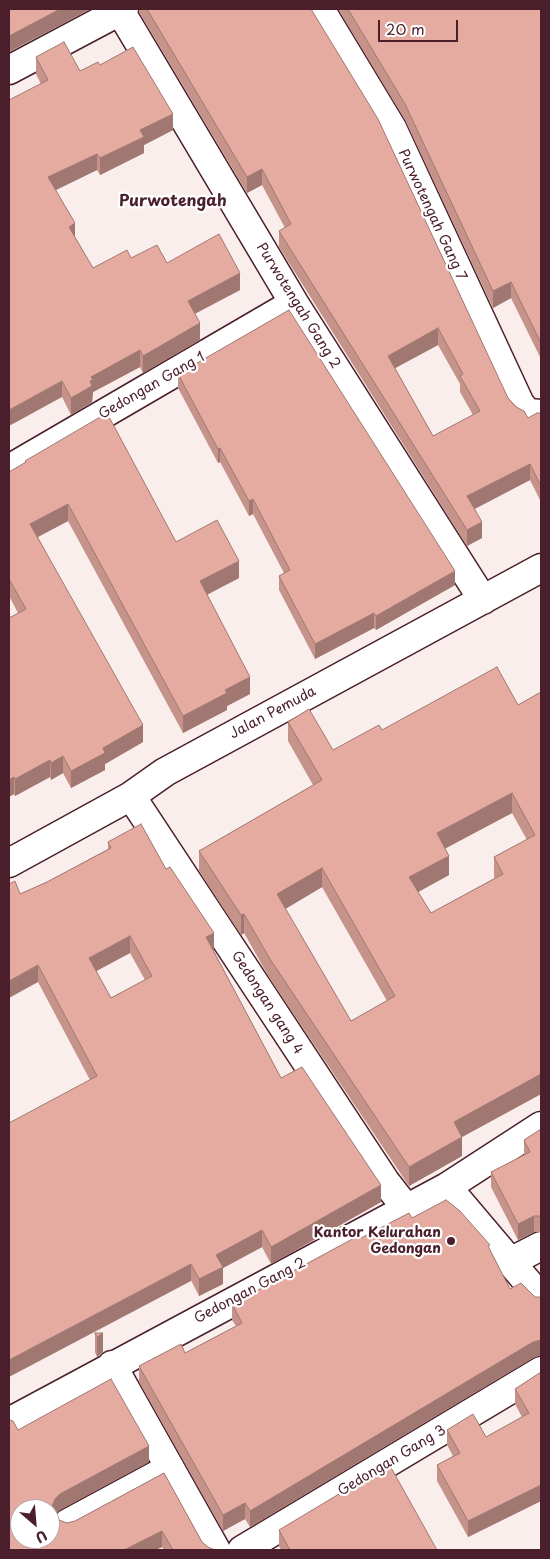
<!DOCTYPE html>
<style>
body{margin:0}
#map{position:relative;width:550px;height:1559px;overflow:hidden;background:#faeeec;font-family:"Playpen Sans",sans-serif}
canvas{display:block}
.frame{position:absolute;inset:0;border:10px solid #4a1f2b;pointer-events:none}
.north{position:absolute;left:10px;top:1499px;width:50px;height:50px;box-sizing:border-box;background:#fff;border:1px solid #b7a5aa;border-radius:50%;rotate:153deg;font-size:14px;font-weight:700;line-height:20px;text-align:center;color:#4a1f2b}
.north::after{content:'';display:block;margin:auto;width:18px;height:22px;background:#4a1f2b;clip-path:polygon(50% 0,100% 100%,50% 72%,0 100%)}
.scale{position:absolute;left:378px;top:20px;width:80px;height:22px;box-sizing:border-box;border:2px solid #4a1f2b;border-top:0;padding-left:6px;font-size:15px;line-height:18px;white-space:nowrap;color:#4a1f2b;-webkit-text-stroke:4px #fff;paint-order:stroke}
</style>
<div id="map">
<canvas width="550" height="1559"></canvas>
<div class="frame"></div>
<div class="north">U</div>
<div class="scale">20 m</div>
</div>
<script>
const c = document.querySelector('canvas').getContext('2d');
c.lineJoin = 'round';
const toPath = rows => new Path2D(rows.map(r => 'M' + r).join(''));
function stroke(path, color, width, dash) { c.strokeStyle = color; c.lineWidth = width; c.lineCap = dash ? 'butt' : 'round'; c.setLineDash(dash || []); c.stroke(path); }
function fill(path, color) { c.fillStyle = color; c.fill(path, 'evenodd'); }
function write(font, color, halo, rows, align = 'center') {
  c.font = font + ' "Playpen Sans",sans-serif'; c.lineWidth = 4.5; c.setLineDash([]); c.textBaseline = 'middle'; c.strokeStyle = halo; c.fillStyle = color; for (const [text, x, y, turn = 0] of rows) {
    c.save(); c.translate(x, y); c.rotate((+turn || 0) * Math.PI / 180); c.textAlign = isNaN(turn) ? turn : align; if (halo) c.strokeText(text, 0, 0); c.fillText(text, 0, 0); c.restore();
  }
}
const minor = toPath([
 [119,9,294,303,483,600],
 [320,9,392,128,520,404,528,413,541,414],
 [9,70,124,9],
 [9,469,294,303],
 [131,796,385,1181,406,1208],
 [9,863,131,796,165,772,541,568],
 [447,1187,541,1298],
 [510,1262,541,1246],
 [112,1365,216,1550],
 [9,1422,447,1187,541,1126],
 [68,1523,170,1468],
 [242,1550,541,1371]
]);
stroke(minor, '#4a1f2b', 31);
stroke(minor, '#fff', 28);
fill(toPath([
 [139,9,311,9,508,398,528,418,541,413,541,502,530,480,474,509,482,538,467,546,279,247,279,231,285,228,262,185,247,193,139,12],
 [438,345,460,384,460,392,473,415,433,436,395,368],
 [338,9,541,9,541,359,511,298,493,308,405,120],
 [36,57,80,71,100,65,173,130,144,145,144,153,100,175,97,170,55,190,75,237,93,268,131,258,167,263,240,290,195,314,200,340,143,373,140,367,93,392,92,402,71,415,62,397,41,84,36,74],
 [178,374,455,585,376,630,374,628,315,659,279,590,279,576,284,573,253,514,249,516,220,462,218,463,178,388],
 [25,461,176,542,239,578,207,595,250,694,227,706,227,710,183,733,68,521,38,537,143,742,105,764,105,770,71,788,63,773,51,780,50,777,15,796,14,794,9,797,9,618,18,613,9,596,9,472,25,463],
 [541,692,541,1094,462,1137,462,1156,409,1186,270,979,244,933,241,935,199,871,199,851,313,785,288,741,288,722,333,750,382,730,518,705],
 [512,813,527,840,494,857,494,877,495,878,431,913,418,892,449,875,445,848],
 [322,887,387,1001,351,1021,285,909],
 [108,842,166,869,214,950,213,950,281,1078,381,1202,271,1264,262,1247,223,1268,223,1284,199,1296,90,1080,38,982,20,894,47,882,108,849],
 [130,953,145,980,111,998,96,971],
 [541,1129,541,1232,534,1232,518,1240,491,1187,491,1172,524,1155,524,1140],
 [412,1218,490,1250,510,1289,535,1297,541,1297,541,1355,533,1358,250,1527,245,1519,223,1531,139,1382,139,1366,185,1353,236,1326,232,1320,232,1304,359,1239],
 [95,1333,103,1333,103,1352,97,1357,95,1352],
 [541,1372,541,1501,468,1537,437,1481,437,1465,453,1456,447,1445,447,1430,486,1437,522,1417,515,1404,515,1389],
 [18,1430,149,1462,60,1510,55,1515,59,1520,67,1523,75,1521,164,1473,202,1542,208,1547,215,1550,164,1550,162,1547,155,1550,9,1550],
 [279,1530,437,1550,281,1550,279,1546]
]), '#c5938a');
fill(toPath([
 [60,9,91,9,9,52,9,36],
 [173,114,173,130,144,145,144,153,100,175,100,158,140,130],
 [97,154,97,170,48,194,48,177],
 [262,169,262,185,247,193,247,177],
 [75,223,75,239,69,227],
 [240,273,240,290,188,317,188,301],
 [511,282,511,298,493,308,493,291],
 [200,323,200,340,143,373,143,356],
 [438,328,438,345,388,372,388,356],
 [140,350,140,367,93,392,92,402,71,415,71,398,91,377],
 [62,381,62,397,9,426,9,410],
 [220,448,220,462,218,463,218,449],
 [530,464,530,480,467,513,467,496],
 [253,499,253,514,249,516,249,501],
 [68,504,68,521,30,541,30,524],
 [482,522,482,538,467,546,467,530],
 [239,561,239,578,200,598,200,581],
 [455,571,455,585,376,630,376,616],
 [374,613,374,628,315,659,315,644],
 [250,677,250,694,227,706,227,710,183,733,183,716,225,690],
 [143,725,143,742,105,764,105,770,71,788,71,771,103,748],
 [63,756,63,773,51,780,51,763],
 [50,760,50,777,15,796,15,779],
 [14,777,14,794,9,797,9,780],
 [512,793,512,813,437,853,437,833],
 [449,856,449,875,409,897,409,877],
 [322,868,322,887,277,914,277,894],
 [244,914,244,933,241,935,241,915],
 [214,933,214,950,206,954,206,937],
 [130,936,130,953,89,975,89,958],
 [38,965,38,982,9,998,9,981],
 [541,1074,541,1094,462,1137,462,1156,409,1186,409,1167,454,1122],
 [381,1185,381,1202,271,1264,271,1247],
 [534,1216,534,1232,518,1240,518,1224],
 [262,1230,262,1247,223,1268,223,1284,199,1296,199,1279,216,1255],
 [191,1264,191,1281,9,1377,9,1360],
 [103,1333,103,1352,97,1357,97,1337],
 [541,1340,541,1355,533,1358,250,1527,250,1511,533,1342],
 [149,1446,149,1462,60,1510,55,1514,52,1522,52,1506,55,1499,60,1494],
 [541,1485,541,1501,468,1537,468,1521],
 [245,1503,245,1519,223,1531,223,1515],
 [162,1531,162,1547,155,1550,124,1550]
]), '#a07871');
const building = toPath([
 [9,9,60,9,9,36,9,9],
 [147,9,311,9,378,119,508,398,516,407,524,411,528,418,537,413,541,413,541,486,530,464,467,496,482,522,467,530,279,231,291,224,262,169,247,177,147,9],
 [438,328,463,374,460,376,480,411,433,436,388,356,438,328],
 [348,9,541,9,541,343,511,282,493,291,405,104,348,9],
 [64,42,80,71,98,62,100,65,133,47,173,114,140,130,144,137,100,158,97,154,48,177,75,223,69,227,93,268,127,250,131,258,157,245,167,263,219,234,240,273,188,301,200,323,143,356,140,350,91,377,93,380,90,381,92,386,71,398,62,381,9,410,9,100,48,80,36,57,64,42],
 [289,310,455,571,376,616,374,613,315,644,279,576,290,570,253,499,249,501,220,448,218,449,178,374,289,310],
 [107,413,176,542,217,520,239,561,200,581,250,677,225,690,227,693,183,716,68,504,30,524,143,725,103,748,105,753,71,771,63,756,51,763,50,760,15,779,14,777,9,780,9,618,26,609,9,579,9,472,26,462,25,461,107,413],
 [497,667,518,705,541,692,541,1074,454,1122,462,1137,409,1167,270,959,244,914,241,915,199,851,322,780,288,722,309,709,333,750,379,725,382,730,497,667],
 [512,793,535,835,494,857,503,874,431,913,409,877,449,856,437,833,512,793],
 [322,868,395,996,351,1021,277,894,322,868],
 [141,824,166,869,170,867,214,933,206,937,281,1078,302,1067,381,1185,271,1247,262,1230,216,1255,223,1267,199,1279,191,1264,9,1360,9,1123,97,1076,38,965,9,981,9,884,15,881,20,894,47,882,111,848,108,842,141,824],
 [130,936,152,976,111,998,89,958,130,936],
 [541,1129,541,1216,534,1216,518,1224,491,1172,530,1152,524,1140,541,1129],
 [446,1200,460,1211,490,1245,488,1246,510,1289,521,1283,535,1297,541,1297,541,1340,533,1342,250,1511,245,1503,223,1515,139,1366,181,1344,185,1353,242,1323,232,1304,358,1236,359,1239,409,1213,412,1218,446,1200],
 [95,1333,103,1333,97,1337,95,1333],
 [541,1372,541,1485,468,1521,437,1465,460,1453,447,1430,473,1414,486,1437,529,1413,515,1389,541,1372],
 [111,1379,149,1446,60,1494,55,1499,52,1506,54,1514,59,1520,67,1523,75,1521,164,1473,202,1542,208,1547,215,1550,173,1550,162,1531,124,1550,9,1550,9,1420,13,1421,18,1430,111,1379],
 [20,1509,50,1509,50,1539,20,1539,20,1509],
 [389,1464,437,1550,290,1550,279,1530,389,1464]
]);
fill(building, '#e5aba1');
stroke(building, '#a07871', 1);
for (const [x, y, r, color] of [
 [451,1241,5,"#4a1f2b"]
]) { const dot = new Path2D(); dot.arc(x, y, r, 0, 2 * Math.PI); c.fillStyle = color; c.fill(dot); stroke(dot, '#fff', 2); }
write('14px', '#4a1f2b', '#fff', [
 ["Purwotengah Gang 7",432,215,65],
 ["Purwotengah Gang 2",298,306,58],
 ["Gedongan Gang 1",152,386,-30],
 ["Jalan Pemuda",273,713,-28],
 ["Gedongan gang 4",267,1003,57],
 ["Gedongan Gang 2",250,1291,-28],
 ["Gedongan Gang 3",392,1461,-31]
]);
write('bold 14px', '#4a1f2b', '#fff', [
 ["Kantor Kelurahan",441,1233],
 ["Gedongan",441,1249]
], 'right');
write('bold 16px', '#4a1f2b', '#fff', [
 ["Purwotengah",173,202]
]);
</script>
